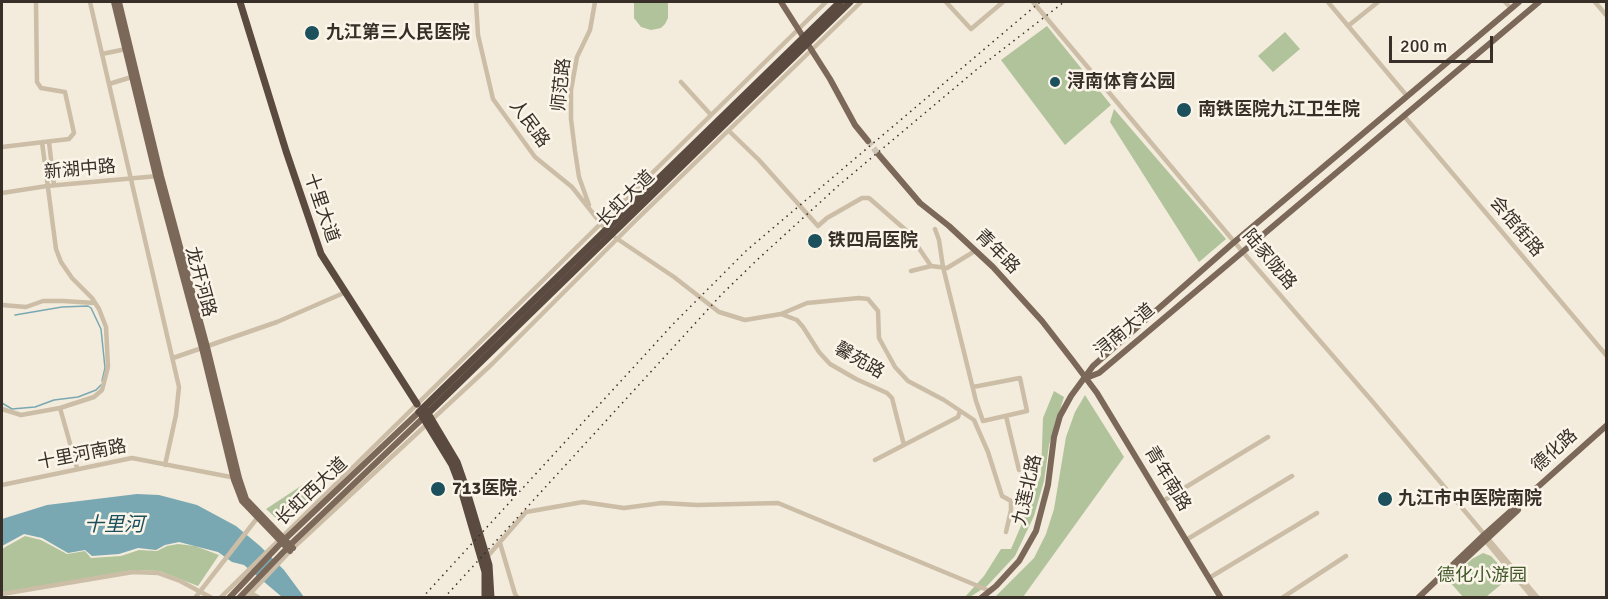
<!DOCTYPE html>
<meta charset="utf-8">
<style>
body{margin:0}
#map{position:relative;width:1608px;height:599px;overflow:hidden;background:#f3ebdc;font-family:Signika,sans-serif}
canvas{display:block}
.frame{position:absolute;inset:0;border:3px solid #382f28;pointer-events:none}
.scale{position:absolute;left:1389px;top:36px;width:104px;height:27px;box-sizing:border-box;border:3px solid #382f28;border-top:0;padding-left:8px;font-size:18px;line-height:21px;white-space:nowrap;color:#382f28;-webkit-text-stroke:4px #fbf5e9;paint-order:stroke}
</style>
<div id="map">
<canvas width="1608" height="599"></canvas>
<div class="frame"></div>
<div class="scale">200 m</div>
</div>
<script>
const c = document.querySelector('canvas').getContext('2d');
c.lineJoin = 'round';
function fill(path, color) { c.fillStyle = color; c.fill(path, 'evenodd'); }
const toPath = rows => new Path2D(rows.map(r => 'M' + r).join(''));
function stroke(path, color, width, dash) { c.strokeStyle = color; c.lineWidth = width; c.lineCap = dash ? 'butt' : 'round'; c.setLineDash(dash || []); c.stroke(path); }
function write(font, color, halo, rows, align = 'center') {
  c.font = font + ' Signika,"Noto Sans SC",sans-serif'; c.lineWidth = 5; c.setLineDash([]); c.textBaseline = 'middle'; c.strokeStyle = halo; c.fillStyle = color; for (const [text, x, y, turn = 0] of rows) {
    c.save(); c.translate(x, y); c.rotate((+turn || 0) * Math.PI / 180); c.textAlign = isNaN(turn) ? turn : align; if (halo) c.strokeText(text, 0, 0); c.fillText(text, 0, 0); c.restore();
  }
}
fill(toPath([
 [634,2,668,2,668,18,665,24,661,28,651,30,641,27,634,18],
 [1047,26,1111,105,1065,145,1001,60],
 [1285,32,1300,49,1273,72,1258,56],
 [1114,109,1226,239,1199,262,1110,122],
 [1054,391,1064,397,1049,445,1044,481,1034,516,1015,556,987,586,970,597,964,598,984,576,1001,549,1011,549,1023,521,1021,513,1024,501,1032,496,1041,475,1043,418],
 [1085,395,1124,457,1023,597,995,597,1034,558,1046,534,1054,509,1066,437,1075,412],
 [313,478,319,487,288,521,276,518,266,509],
 [25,536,41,540,67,554,85,551,91,558,121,556,139,550,157,551,167,546,178,544,195,546,219,555,198,586,159,571,133,570,2,593,2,549],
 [1483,553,1491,556,1510,577,1486,597,1463,597,1449,581,1472,559]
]), '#b1c39b');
fill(toPath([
 [137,494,159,495,197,505,236,526,260,546,284,570,304,597,282,597,244,565,232,562,218,552,179,542,165,545,156,550,138,548,119,554,92,556,85,550,68,553,42,538,24,534,2,546,2,519,47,505]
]), '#79a8b2');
stroke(toPath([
 [15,315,62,307,88,306,91,308,101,329,105,368,102,381],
 [2,403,12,409,35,407,54,400,78,397,96,390,101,385]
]), '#79a8b2', 1.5);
stroke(toPath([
 [868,141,879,155]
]), '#cec5b8', 6, [6, 3]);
stroke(toPath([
 [90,2,179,387,176,415,165,465],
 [476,2,478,35,493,99,535,157,572,187,607,231],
 [946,2,971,29,1003,2],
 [1033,2,1242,251,1372,401,1538,598],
 [1328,2,1407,96],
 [1505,2,1511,8],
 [1595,2,1606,15],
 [1348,26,1378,2],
 [102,54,126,49],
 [681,82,711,115],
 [109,84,135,76],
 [1404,116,1606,355],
 [729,131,759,160,818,226,827,218,862,198,869,198,908,232,931,266],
 [49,142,54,185],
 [2,147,69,139,74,133,65,92,41,88,37,82,36,2],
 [2,193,47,186,158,176],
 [589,205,579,177,575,151,571,119,571,90,577,57,590,30,595,2],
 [935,229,939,240,943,267,976,401,983,421,1027,411,1020,378,973,387],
 [616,238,674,277,719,312,745,320,781,314,807,303,859,298,868,299,878,311,879,338,895,367,908,381,944,400,974,420,988,452,1002,496,1011,501,1011,510,1006,532],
 [911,271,931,266,947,268,975,251],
 [2,305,26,307,43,301,63,301,95,303],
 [781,314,797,320,803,327,819,352,830,364,856,379,887,393,892,398,904,445],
 [173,358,277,322,346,292],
 [60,408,77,468],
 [2,409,21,415,60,408,94,397,102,390,108,367,106,327,99,309,92,298,72,278,61,262,56,249,42,142],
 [1006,416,1019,470],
 [875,460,958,417,960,411],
 [2,485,132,458,236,478],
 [1163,501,1268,437],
 [1484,539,1533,598],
 [1186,540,1292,476],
 [500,543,515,594,518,598],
 [487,557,526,512,583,502,624,508,662,503,697,505,778,503,990,591],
 [1209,578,1317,513],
 [251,593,259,598],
 [2,594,133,572,158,573,180,581,212,598],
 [195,598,258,517],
 [220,598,826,2],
 [246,598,293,548,492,364,633,223,861,2],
 [1282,598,1346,556]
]), '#ccbda7', 4.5);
stroke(toPath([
 [114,2,156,176,202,348,234,480,242,501,290,551],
 [119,2,161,176,207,347,239,478,246,499,293,548],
 [781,2,830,79,855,125,868,141],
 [879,155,920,203,949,226,993,267,1042,321,1073,361,1097,393,1221,598],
 [1086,378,1099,373,1539,2],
 [1446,577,1518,510],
 [229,598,283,541,419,412],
 [239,598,291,544,423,418],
 [981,598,996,586,1019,561,1036,531,1048,485,1054,437,1060,416,1071,396,1093,366,1232,244,1519,2],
 [1418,598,1484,535,1606,426]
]), '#7b6858', 6);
stroke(toPath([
 [240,2,286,151,321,254,417,404],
 [426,410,457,462,465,485,489,565,491,598],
 [419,412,840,2],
 [422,416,452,465,460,486,485,572,485,598],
 [423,418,850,2]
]), '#5a4a3f', 7);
stroke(toPath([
 [422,598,675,322,747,250,1040,2],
 [444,598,722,294,757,260,838,186,976,70,1064,2]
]), '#382f28', 1.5, [1.5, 4.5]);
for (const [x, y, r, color] of [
 [312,33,8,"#1b505c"],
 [1055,82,6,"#1b505c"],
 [1184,110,8,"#1b505c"],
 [815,241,8,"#1b505c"],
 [438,489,8,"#1b505c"],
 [1385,499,8,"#1b505c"]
]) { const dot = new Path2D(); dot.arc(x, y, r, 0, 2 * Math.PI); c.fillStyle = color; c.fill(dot); stroke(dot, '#fbf5e9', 2); }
write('bold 18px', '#382f28', '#fbf5e9', [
 ["九江第三人民医院",326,33],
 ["浔南体育公园",1067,82],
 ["南铁医院九江卫生院",1198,110],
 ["铁四局医院",828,241],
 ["713医院",452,489],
 ["九江市中医院南院",1398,499]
], 'left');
write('18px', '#382f28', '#fbf5e9', [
 ["师范路",562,85,-84],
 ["人民路",529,124,54],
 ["新湖中路",80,170,-5],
 ["长虹大道",626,199,-44],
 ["十里大道",321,208,71],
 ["会馆街路",1516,227,50],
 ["青年路",997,252,45],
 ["陆家陇路",1269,260,50],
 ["龙开河路",200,282,75],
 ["浔南大道",1125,331,-40],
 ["馨苑路",859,361,30],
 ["德化路",1555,451,-42],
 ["十里河南路",82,455,-11],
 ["青年南路",1167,479,59],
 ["九莲北路",1028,490,-77],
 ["长虹西大道",312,492,-43]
]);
write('18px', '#42582a', '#fbf5e9', [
 ["德化小游园",1482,576]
]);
write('italic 20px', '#1b505c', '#fbf5e9', [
 ["十里河",114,526]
]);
</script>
